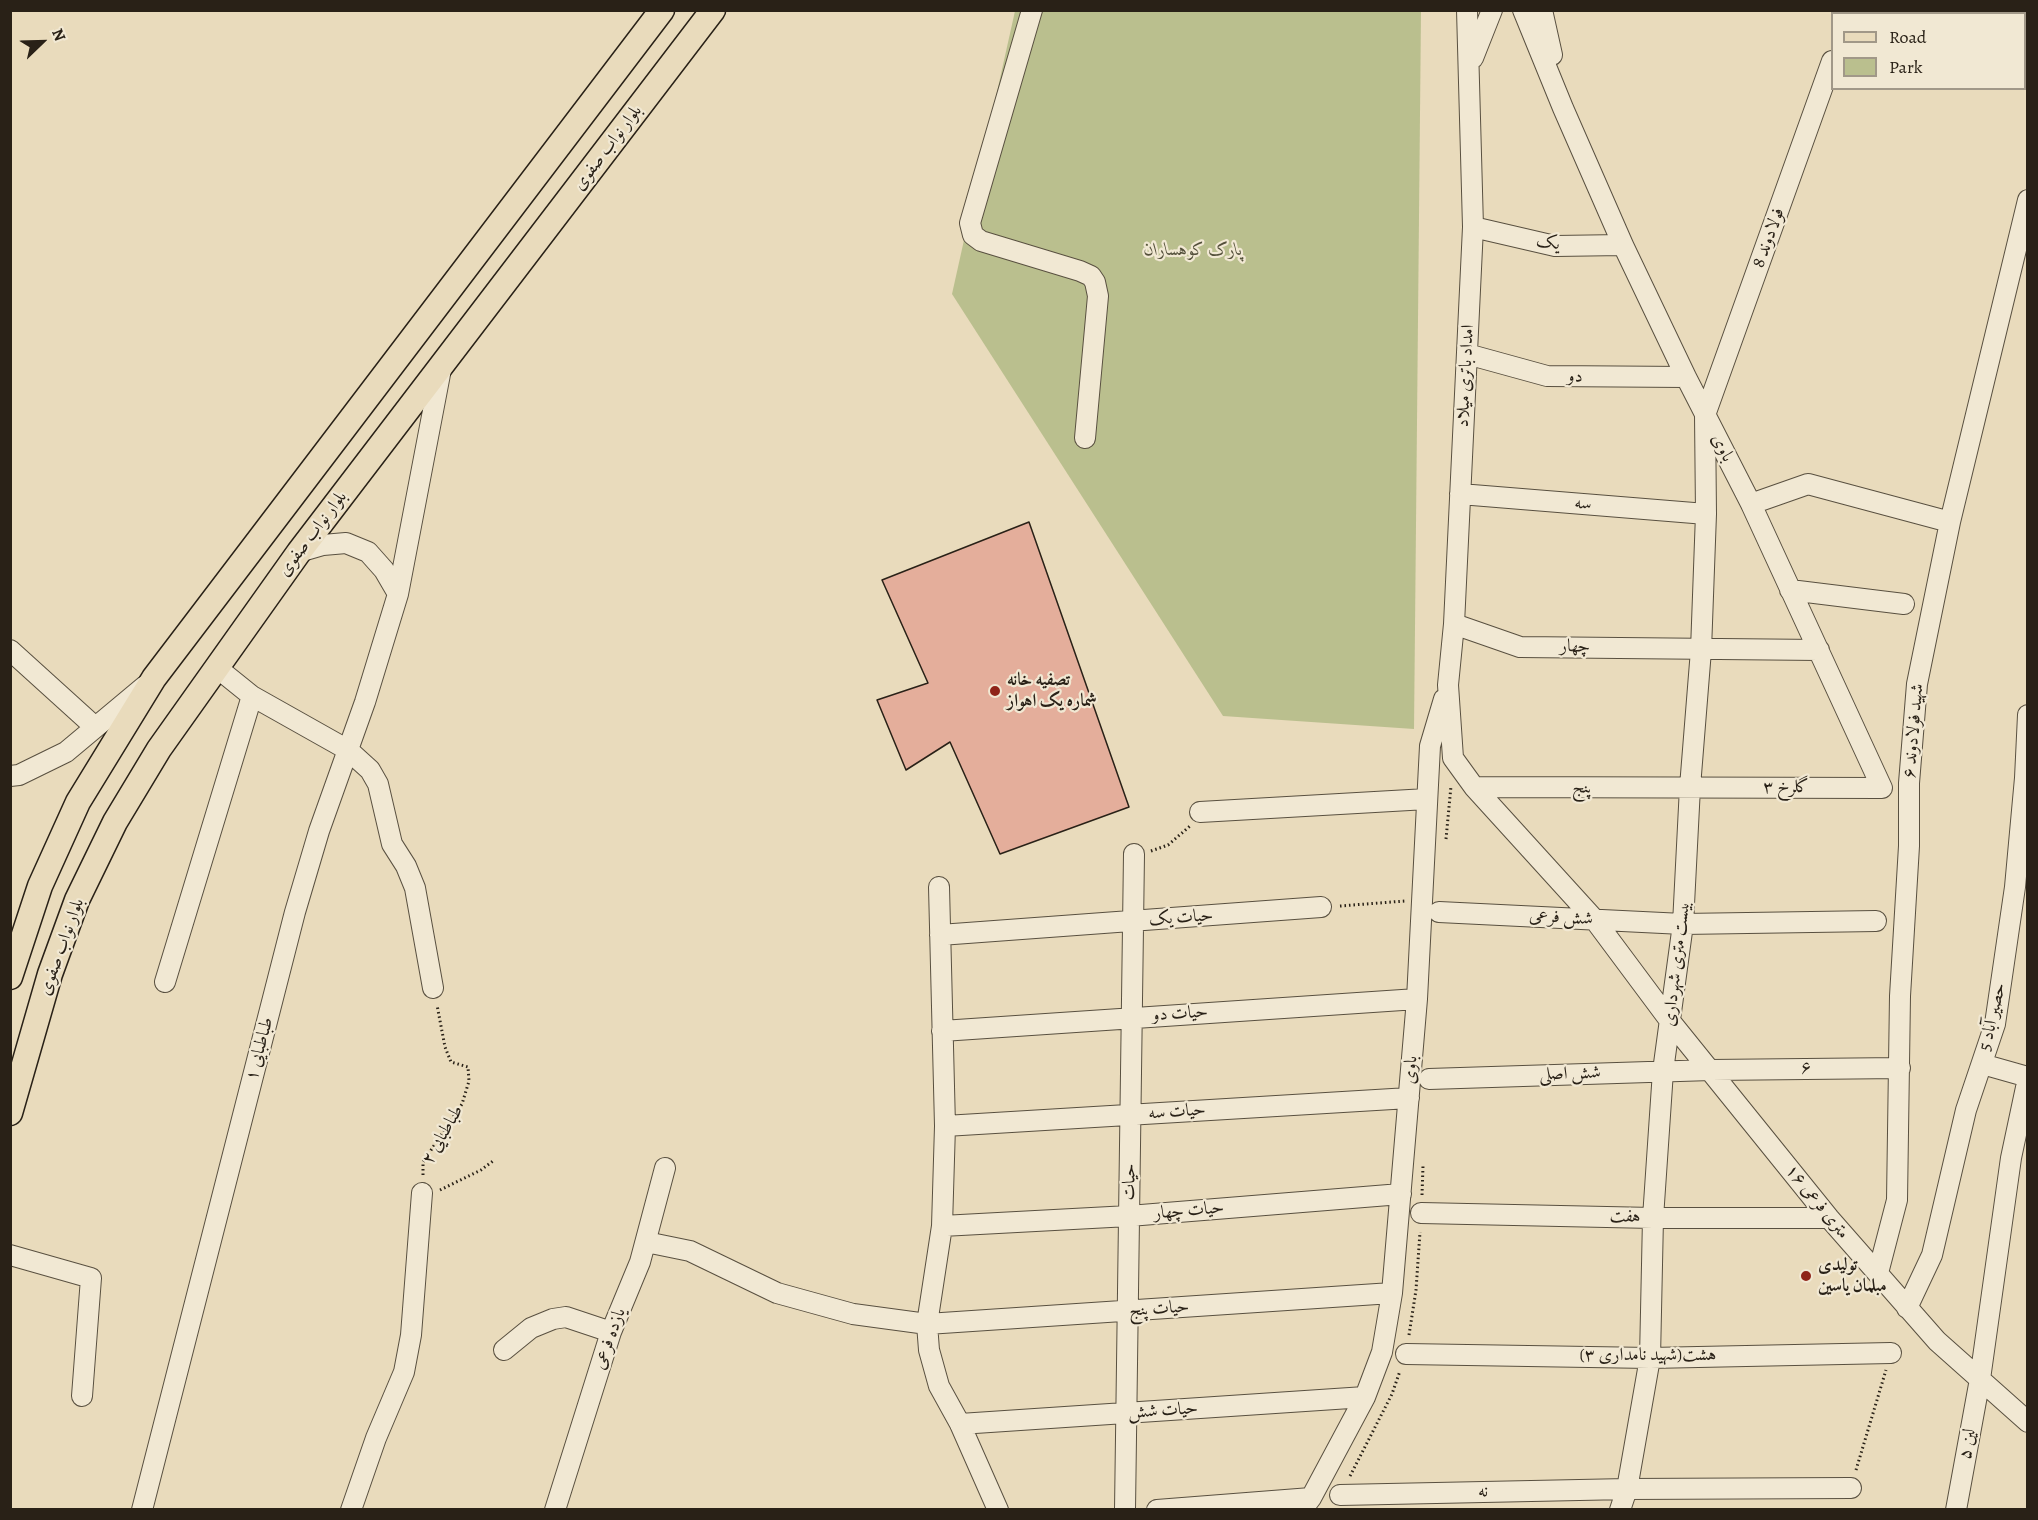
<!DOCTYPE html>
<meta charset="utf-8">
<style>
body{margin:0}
#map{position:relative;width:2038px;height:1520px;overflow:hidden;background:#e9dbbc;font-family:Alegreya,serif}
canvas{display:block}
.frame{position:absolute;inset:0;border:12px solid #292117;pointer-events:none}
.legend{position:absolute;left:1831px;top:12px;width:195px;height:78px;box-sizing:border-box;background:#f1e8d3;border:2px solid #a19888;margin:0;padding:8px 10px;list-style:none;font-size:18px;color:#292117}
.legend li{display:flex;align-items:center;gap:12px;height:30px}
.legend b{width:30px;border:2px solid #a19888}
.north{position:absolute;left:12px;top:12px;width:60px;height:60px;-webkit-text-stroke:4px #f1e8d3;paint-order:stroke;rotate:67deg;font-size:16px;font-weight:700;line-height:24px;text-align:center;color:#292117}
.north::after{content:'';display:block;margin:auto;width:21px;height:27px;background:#292117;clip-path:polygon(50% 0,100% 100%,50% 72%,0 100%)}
</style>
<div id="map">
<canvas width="2038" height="1520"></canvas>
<div class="frame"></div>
<ul class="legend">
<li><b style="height:8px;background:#e9dbbc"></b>Road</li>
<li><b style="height:16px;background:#babf8e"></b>Park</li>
</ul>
<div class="north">N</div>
</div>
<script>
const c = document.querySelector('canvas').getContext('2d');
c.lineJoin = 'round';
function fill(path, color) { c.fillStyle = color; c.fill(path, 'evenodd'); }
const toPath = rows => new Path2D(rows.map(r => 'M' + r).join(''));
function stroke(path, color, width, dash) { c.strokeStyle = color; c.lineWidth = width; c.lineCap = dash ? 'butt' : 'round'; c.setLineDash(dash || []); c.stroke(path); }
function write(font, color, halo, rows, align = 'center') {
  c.font = font + ' Alegreya,Amiri,serif'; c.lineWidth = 4.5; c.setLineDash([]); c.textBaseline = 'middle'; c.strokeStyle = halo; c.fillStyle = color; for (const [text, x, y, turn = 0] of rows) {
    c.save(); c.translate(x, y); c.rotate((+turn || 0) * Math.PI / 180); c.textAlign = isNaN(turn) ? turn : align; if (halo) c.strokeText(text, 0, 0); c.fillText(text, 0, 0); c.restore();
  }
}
fill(toPath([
 [1015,11,1421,11,1414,729,1223,716,952,294]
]), '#babf8e');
const building = toPath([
 [1029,522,1129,807,1000,854,950,742,906,770,877,700,928,683,882,580,1029,522]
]);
fill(building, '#e4ae9b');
stroke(building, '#292117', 1.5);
const minor = toPath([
 [1032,10,970,223,973,235,981,241,1080,271,1091,276,1095,282,1098,296,1085,438],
 [1467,10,1473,227,1454,624,1448,685,1453,758,1474,787,1594,919,1670,1021,1829,1218,1937,1341,2028,1422],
 [1542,10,1552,55],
 [1849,14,1851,10],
 [1962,14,1963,10],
 [1473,58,1492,10],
 [1473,227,1555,246,1623,245],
 [1467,354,1547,376,1686,377],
 [1460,494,1706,514],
 [1751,504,1808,484,1950,522],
 [299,552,323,545,346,543,368,552,384,570,398,594],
 [1790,590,1904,604],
 [1454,624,1520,647,1819,650],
 [10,650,95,727],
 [252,696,348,750,370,770,378,784,392,844,406,866,415,888,433,988],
 [10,776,19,775,66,752,145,686],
 [1474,787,1882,788,1751,504,1686,377,1623,245,1563,108,1523,10],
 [1200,812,1427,799],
 [939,887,945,1126,942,1226,927,1324,929,1350,939,1386,960,1424,998,1510],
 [1439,912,1683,924,1876,921],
 [940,935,1321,907],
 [165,982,252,696,216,667],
 [942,1031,1417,999],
 [1982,1064,2028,1077],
 [1429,1079,1711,1070,1900,1068],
 [945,1126,1409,1098],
 [1421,1213,1653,1218,1829,1218],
 [942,1226,1129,1216,1401,1194],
 [646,1242,690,1251,777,1293,853,1314,927,1324,1392,1293],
 [10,1255,91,1278,82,1396],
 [1878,1273,1897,1200,1900,996,1909,846,1909,783,1917,684,1950,522,2028,200],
 [1907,1308,1932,1255,1966,1110,1995,1024,2015,887,2025,778,2028,715],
 [504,1350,531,1328,553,1319,566,1317,611,1332],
 [1406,1354,1650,1358,1891,1353],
 [960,1424,1365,1397],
 [1340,1495,1627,1489,1851,1488],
 [142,1510,295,912,319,831,365,702,398,594,441,369],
 [351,1510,376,1438,404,1372,411,1335,422,1193],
 [555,1510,611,1332,640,1262,665,1168],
 [1125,1510,1134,854],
 [1157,1510,1311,1498],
 [1302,1510,1311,1498,1365,1397,1382,1352,1392,1293,1417,999,1430,746,1444,699],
 [1620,1510,1627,1489,1650,1358,1653,1218,1663,1071,1683,924,1690,787,1701,650,1706,514,1705,415,1832,61],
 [1956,1510,1980,1379,2011,1158,2028,1078]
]);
const major = toPath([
 [10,977,40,886,78,802,154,678,662,10],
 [10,1113,50,974,77,900,115,822,159,749,299,552,713,10]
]);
stroke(minor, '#595040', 22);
stroke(major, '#292117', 27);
stroke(toPath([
 [1446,839,1451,786],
 [1151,851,1168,845,1190,826],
 [1340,906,1405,901],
 [423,1175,423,1162,462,1104,469,1081,468,1067,451,1062,445,1047,437,1005],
 [440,1190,481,1170,493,1161],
 [1422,1195,1423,1166],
 [1409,1335,1416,1290,1420,1232],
 [1856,1470,1886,1370],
 [1350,1476,1392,1394,1400,1371]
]), '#292117', 3, [1.5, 3]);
stroke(minor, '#f1e8d3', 20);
stroke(major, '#e9dbbc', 24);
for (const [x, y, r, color] of [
 [995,691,6,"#8f2418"],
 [1806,1276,6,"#8f2418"]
]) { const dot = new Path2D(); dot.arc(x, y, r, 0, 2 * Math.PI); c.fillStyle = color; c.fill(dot); stroke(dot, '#f1e8d3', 2); }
write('18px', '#292117', '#f1e8d3', [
 ["بلوار نواب صفوی",608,148,-53],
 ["فولادوند 8",1769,238,-70],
 ["یک",1548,243,9],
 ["امداد باتری میلاد",1466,376,-87],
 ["دو",1575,377,1],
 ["باوی",1722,448,63],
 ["سه",1583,504,5],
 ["بلوار نواب صفوی",313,534,-53],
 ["چهار",1575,647,1],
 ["شهید فولادوند ۶",1914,731,-85],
 ["پنج",1582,788,1],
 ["گلرخ ۳",1786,788],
 ["حیات یک",1181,918,-4],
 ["شش فرعی",1561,918,3],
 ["بلوار نواب صفوی",62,947,-70],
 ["بیست متری شهرداری",1677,964,-83],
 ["حیات دو",1180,1014,-4],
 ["حصیر آباد 5",1993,1017,-77],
 ["طباطبایی ۱",260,1049,-75],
 ["۶",1806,1069],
 ["باوی",1411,1070,-86],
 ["شش اصلی",1570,1074,-2],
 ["حیات سه",1177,1112,-4],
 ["طباطبایی ۲",443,1135,-60],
 ["حیات",1130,1182,-89],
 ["۱۶ متری فرعی",1817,1202,51],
 ["حیات چهار",1189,1211,-5],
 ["هفت",1625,1217,1],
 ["حیات پنج",1159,1309,-4],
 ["یازده فرعی",610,1339,-70],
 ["هشت(شهید نامداری ۳)",1648,1356],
 ["حیات شش",1163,1411,-4],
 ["لین ۵",1968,1444,-80],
 ["نه",1483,1492,-1]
]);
write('italic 18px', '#54503b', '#f1e8d3', [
 ["پارک کوهساران",1193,251]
]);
write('bold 18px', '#292117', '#f1e8d3', [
 ["تصفیه خانه",1007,681],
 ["شماره یک اهواز",1007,702],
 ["تولیدی",1818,1266],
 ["مبلمان یاسین",1818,1287]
], 'left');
</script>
